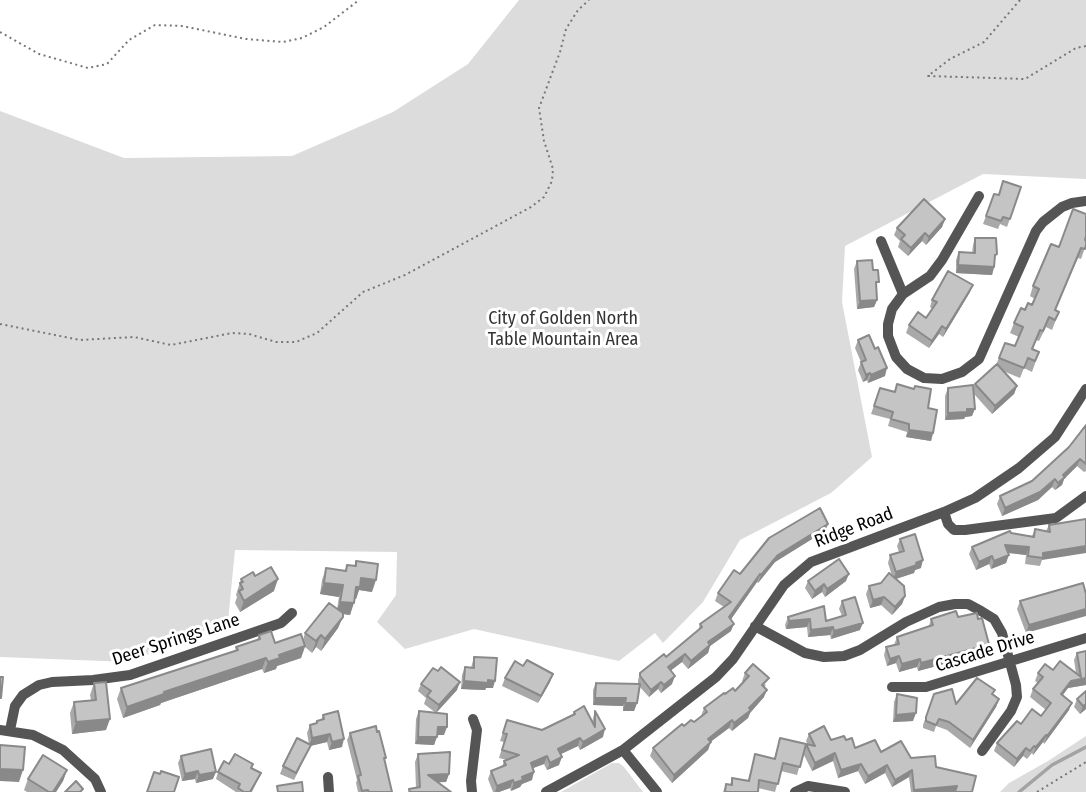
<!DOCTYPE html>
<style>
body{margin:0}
canvas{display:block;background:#fff}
</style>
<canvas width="1086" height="792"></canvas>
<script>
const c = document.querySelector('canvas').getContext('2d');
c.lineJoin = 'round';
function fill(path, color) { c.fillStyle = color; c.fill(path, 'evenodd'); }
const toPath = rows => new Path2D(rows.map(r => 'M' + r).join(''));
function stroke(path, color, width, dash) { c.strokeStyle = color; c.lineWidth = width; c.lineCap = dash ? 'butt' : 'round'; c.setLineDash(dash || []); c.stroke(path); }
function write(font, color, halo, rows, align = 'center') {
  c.font = font + ' "Fira Sans Condensed",sans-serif'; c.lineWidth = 6; c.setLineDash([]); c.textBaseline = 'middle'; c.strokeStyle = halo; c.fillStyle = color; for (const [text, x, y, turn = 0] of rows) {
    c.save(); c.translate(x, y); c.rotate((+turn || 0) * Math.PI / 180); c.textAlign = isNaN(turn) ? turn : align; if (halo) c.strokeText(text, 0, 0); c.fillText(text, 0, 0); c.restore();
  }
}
fill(toPath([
 [519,0,1086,0,1086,179,983,174,845,246,842,302,872,457,831,493,740,540,703,602,663,643,655,633,619,661,474,629,405,649,377,622,396,595,397,552,235,550,228,621,129,662,0,657,0,111,124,158,292,156,393,112,468,64],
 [1086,736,1086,792,1000,792,1009,783,1048,761],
 [612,763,619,763,624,767,643,792,561,792]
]), '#dcdcdc');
stroke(toPath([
 [1019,792,1052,765,1086,747]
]), '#a3a3a3', 3.5);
stroke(toPath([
 [1020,0,984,42,950,59,928,76,1025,79,1076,48,1086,46],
 [0,32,39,54,88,68,107,64,129,40,155,25,182,26,246,39,283,42,302,38,324,27,359,0],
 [0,324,80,340,134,337,171,345,232,333,249,334,276,342,296,342,317,333,363,292,405,275,531,207,544,197,552,181,553,169,544,141,539,108,560,52,566,29,578,10,589,0],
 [1037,792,1086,762]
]), '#777', 2, [2, 3.5]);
stroke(toPath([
 [881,241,903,294,892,309,888,324,888,336,896,357,907,369,924,378,942,379,962,372,979,359,1036,231,1043,222,1062,207,1072,203,1086,201],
 [903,294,930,276,942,260,979,196],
 [944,512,948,524,954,530,965,530,1056,518,1086,496],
 [755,626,805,653,824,657,844,656,860,650,906,622,939,607,955,604,968,604,981,611,994,619,1002,633,1016,685,1017,697,1011,711,982,751],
 [892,687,926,687,1086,638],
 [0,730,33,735,63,750,95,779,101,792],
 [10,730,15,706,23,695,39,685,52,682,93,680,130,675,281,623,292,613],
 [623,750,657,792],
 [328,777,329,792],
 [472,792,471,781,477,730,473,719],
 [546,792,623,750,716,677,733,659,784,585,811,562,944,512,975,498,1019,468,1055,437,1086,389],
 [795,792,808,786,845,792]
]), '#555', 10);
fill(toPath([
 [1021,187,1007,227,1000,224,998,229,983,224,994,194,999,195],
 [945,219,942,227,926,245,922,241,908,256,898,247,900,241,894,235,897,228],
 [975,238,995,261,994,267,992,275,956,273,956,260,959,252,972,253,973,245],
 [1085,240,1086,245,1081,259,1078,258,1055,310,1059,312,1052,330,1046,327,1039,341,1036,340,1033,349,1039,352,1032,372,1024,368,1020,378,1003,371,1017,386,1014,394,992,414,974,394,972,416,965,417,964,419,945,420,945,396,948,388,973,387,975,384,996,365,1005,343,1015,346,1019,337,1010,333,1014,323,1025,310,1032,305,1035,299,1030,296,1033,286,1059,247],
 [857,261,873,270,877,300,874,307,857,309,854,269],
 [970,292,943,337,939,334,929,348,906,333,909,325,926,318,932,309,930,307,932,300],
 [858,340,875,349,885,376,868,383,867,380,863,382,858,370,861,362,855,348],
 [897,384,928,408,933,433,931,441,906,437,907,432,888,426,890,419,871,414,880,388,894,392],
 [1086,425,1086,471,1084,472,1077,466,1064,479,1062,485,1055,490,1052,487,1038,500,1002,516,997,504,1000,496,1032,481,1069,447],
 [1086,519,1042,560,1040,566,1025,564,1026,555,1008,553,1006,563,991,569,989,564,976,570,969,554,972,547,1011,533,1032,536,1035,529,1046,531,1049,525],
 [828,524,825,531,775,562,758,583,757,582,731,619,731,631,710,646,708,653,688,669,682,662,671,670,672,684,661,693,658,689,649,697,639,686,637,703,634,711,623,711,623,706,593,705,593,690,596,683,638,684,638,680,640,673,666,657,698,631,700,624,724,607,715,601,718,593,740,574],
 [900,539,921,568,915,570,914,573,895,579,905,596,902,604,892,615,881,605,870,608,866,594,869,586,881,583,892,576,888,563,890,555,899,552,897,546],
 [356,561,372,592,359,590,356,599,354,599,350,615,343,614,338,628,321,651,316,647,312,653,305,647,301,658,277,666,276,669,264,673,262,669,161,703,160,705,123,718,117,699,121,688,235,651,236,647,257,640,259,635,275,643,303,640,305,633,337,609,339,597,320,594,322,580,326,568,345,571,347,565,354,566],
 [255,576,274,591,240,612,235,603,237,597,236,595,241,579],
 [808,581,846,581,825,597,822,592,812,599,805,588],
 [1086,594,1026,633,1017,609,1020,601],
 [842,601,860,630,831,639,830,635,808,637,807,627,786,629,785,625,788,617,826,621,842,616,839,609],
 [958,617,978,619,990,648,987,656,975,660,974,656,918,671,917,667,899,672,896,663,887,666,884,655,886,647,894,645,897,637,929,626,931,619],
 [1077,653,1086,685,1068,688,1063,695,1069,710,1044,744,1043,742,1033,755,1032,753,1027,759,1023,756,1014,767,994,751,997,743,1021,724,1041,716,1046,710,1030,697,1033,689,1038,683,1035,681,1038,673,1053,670,1076,673,1074,660],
 [474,657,493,688,486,688,485,690,461,689,462,675,465,667,471,668],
 [745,673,766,685,764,687,764,697,750,713,748,718,732,731,729,728,710,742,708,750,672,783,650,756,653,748,684,726,694,722,701,716,704,708,725,694,735,691,744,682,742,681],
 [505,678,550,682,538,703,502,686],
 [94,683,106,730,72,734,70,713,74,702,91,700,90,695],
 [421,684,457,690,436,713,444,735,437,735,434,745,415,744,416,719,419,711,436,713,424,704,426,698,418,691],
 [897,694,913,721,893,722,894,702],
 [934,694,956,704,994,694,999,699,996,707,970,748,947,730,936,726,934,732,923,728,923,725],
 [1077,699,1086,709,1080,714,1074,707],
 [595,711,603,737,580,750,578,746,560,754,559,765,547,770,544,764,533,768,532,780,522,784,520,787,511,791,510,788,499,792,493,792,488,779,491,771,502,767,504,761,507,760,499,758,504,742,500,741,507,720,542,730,572,716,574,712,592,722],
 [323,715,342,747,329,750,327,742,310,746,294,780,280,774,283,766,309,744,307,733,310,725,315,724,317,721,321,720],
 [350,733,385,761,392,792,358,792,356,783,357,780,347,740],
 [809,734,831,740,846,740,855,748,911,758,936,767,972,792,911,792,909,777,892,787,885,773,865,784,858,771,838,778,833,761,812,771,803,753,797,775,781,771,775,792,758,788,758,792,723,792,726,784,730,785,732,778,748,780,755,754,774,759,780,738,808,745,806,741],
 [418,754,449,774,446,782,437,782,451,792,408,792,409,789,416,788,415,762],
 [181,756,213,779,196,783,195,779,182,781,178,763],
 [229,764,252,768,261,773,252,792,236,792,216,779,218,772],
 [67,770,63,781,56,792,27,792,24,790,28,779]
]), '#a9a9a9');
fill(toPath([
 [945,219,942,227,926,245,929,237],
 [925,233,922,241,908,256,911,248],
 [958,265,994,267,992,275,956,273],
 [973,285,970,292,943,337,946,329],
 [877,300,874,307,857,309,860,301],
 [942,326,939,334,929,348,932,341],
 [887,368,885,376,868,383,871,375],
 [870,373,867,380,863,382,866,375],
 [1017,386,1014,394,992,414,995,406],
 [967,409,975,409,972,416,965,417,964,419,945,420,948,413],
 [909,430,933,433,931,441,906,437],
 [1080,459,1077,466,1064,479,1062,485,1055,490,1063,475],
 [1055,479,1052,487,1038,500,1002,516,1005,508],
 [828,524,825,531,775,562,758,583,761,575,778,555],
 [1005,545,1029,547,1026,555,1002,552],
 [1086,546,1086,553,1042,560,1043,553],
 [1009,555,1006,563,991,569,994,561],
 [992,556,989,564,976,570,979,562],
 [923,560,921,568,915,570,914,573,893,580,896,572],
 [760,574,757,582,727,625,729,617],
 [849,574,846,581,825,597,827,589],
 [361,578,376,580,372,592,359,590,356,599,352,598,356,587],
 [278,579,274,591,240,612,244,601],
 [324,583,343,585,339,597,320,594],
 [824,584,822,592,812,599,815,591],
 [905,596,902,604,892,615,895,607],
 [884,597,881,605,870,608,873,600],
 [340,602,354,603,350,615,336,613],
 [1086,609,1086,616,1026,633,1029,625],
 [343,617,338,628,321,651,325,639],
 [810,619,807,627,786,629,789,621],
 [863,623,860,630,831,639,834,631],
 [734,624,731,631,710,646,708,653,688,669,691,661,708,642],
 [833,627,830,635,808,637,811,630],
 [321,635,316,647,312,653,316,641],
 [305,646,301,658,277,666,276,669,264,673,268,662,279,655],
 [976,648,974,656,918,671,921,663],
 [990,648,987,656,975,660,977,652],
 [685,654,682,662,665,675,668,667],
 [899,656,896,663,887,666,890,659],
 [266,658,262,669,161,703,160,705,123,718,127,707,164,692],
 [920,659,917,667,899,672,902,664],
 [553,674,550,682,538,703,541,696],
 [675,676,672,684,661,693,664,685],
 [1086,678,1086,685,1068,688,1058,701,1061,694,1071,681],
 [488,680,495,681,493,688,486,688,485,690,461,689,464,681],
 [460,682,457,690,436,713,439,705],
 [661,682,658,689,649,697,651,690],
 [767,690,764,697,750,713,748,718,732,731,734,723],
 [595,698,626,698,623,706,593,705],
 [999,699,996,707,970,748,973,740],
 [625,703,637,703,634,711,623,711],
 [1072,703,1069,710,1044,744,1047,736],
 [1086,704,1086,709,1080,714,1083,706],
 [916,713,913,721,893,722,896,715],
 [110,719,106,730,72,734,76,722],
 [732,720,729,728,705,746,708,739],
 [438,727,447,727,444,735,435,735],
 [605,729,603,737,580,750,583,742],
 [330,734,327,742,310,746,294,780,312,738],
 [1046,735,1043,742,1033,755,1036,747],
 [418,737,437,737,434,745,415,744],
 [580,738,578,746,555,757,558,749],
 [344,739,342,747,329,750,332,742],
 [711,742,708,750,672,783,674,775],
 [1026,748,1023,756,1014,767,1017,759],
 [835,753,833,761,812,771,815,763],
 [547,756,544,764,528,770,531,763],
 [562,757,559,765,547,770,550,763],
 [861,764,858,771,838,778,841,770],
 [887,765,885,773,865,784,868,776],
 [0,769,23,770,19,782,0,781],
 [67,770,63,781,56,792,53,792],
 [912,770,909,777,892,787,895,780],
 [198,771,195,779,182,781,185,774],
 [216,772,213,779,196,783,199,775],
 [534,772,532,780,522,784,520,787,511,791,514,783,522,777],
 [449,774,446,782,425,783,428,775],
 [513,780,510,788,499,792,495,792,497,786],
 [957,786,954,792,913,792,914,790]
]), '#898989');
const building = toPath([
 [1003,181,1021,187,1010,219,1003,217,1001,221,986,216,994,194,999,195,1003,181],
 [924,199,945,219,929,237,925,233,911,248,901,239,905,235,897,228,924,199],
 [1073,209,1086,214,1086,236,1085,240,1086,240,1086,245,1085,249,1081,248,1055,310,1059,312,1055,320,1049,317,1043,331,1040,330,1032,349,1039,352,1035,361,1028,358,1024,368,999,358,1005,343,1015,346,1023,327,1014,323,1021,308,1025,310,1028,303,1032,305,1039,289,1033,286,1051,244,1059,247,1073,209],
 [975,238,996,238,997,254,995,255,994,267,958,265,959,252,975,253,975,238],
 [872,260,873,270,878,270,879,282,876,282,877,300,860,301,857,261,872,260],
 [948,271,973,285,946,329,942,326,932,341,909,325,918,312,926,318,937,302,932,300,948,271],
 [869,335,875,349,878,347,887,368,871,375,870,373,866,375,861,362,866,360,858,340,869,335],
 [997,364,1017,386,995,406,975,384,997,364],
 [897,384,914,389,915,386,931,389,928,408,937,410,933,433,909,430,909,424,891,419,893,412,874,406,880,388,895,392,897,384],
 [973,385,975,409,967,409,967,412,948,413,948,388,973,385],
 [1086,425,1086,464,1080,459,1063,475,1065,477,1058,483,1055,479,1040,492,1005,508,1000,496,1032,481,1069,447,1086,425],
 [820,508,828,524,778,555,761,575,760,574,729,617,734,624,708,642,710,645,691,661,685,654,668,667,675,676,664,685,661,682,651,690,640,676,640,673,664,654,666,657,702,627,700,624,731,602,718,593,734,570,740,574,769,538,820,508],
 [1086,519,1086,546,1043,553,1043,558,1028,556,1029,547,1005,545,1009,555,994,561,992,556,979,562,972,547,1010,531,1011,533,1034,537,1035,529,1050,532,1049,525,1086,519],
 [915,534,923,560,916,563,917,565,896,572,890,555,904,551,900,539,915,534],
 [839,559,849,574,827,589,824,584,815,591,808,581,839,559],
 [356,561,378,564,376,580,361,578,360,587,356,587,354,603,340,602,343,585,324,583,326,568,346,571,347,565,356,566,356,561],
 [271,567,278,579,244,601,239,591,243,589,240,583,243,582,241,579,253,572,255,576,271,567],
 [889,573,904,586,905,596,895,607,884,597,873,600,869,586,881,583,889,573],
 [1083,583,1086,594,1086,609,1029,625,1020,601,1083,583],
 [855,597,863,623,834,631,833,627,811,630,810,619,789,621,788,617,824,606,826,621,846,615,842,601,855,597],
 [329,603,343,613,343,617,325,639,321,635,316,641,305,633,329,603],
 [956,611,958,617,977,613,978,619,982,618,990,648,977,652,976,648,921,663,920,659,902,664,899,656,890,659,886,647,899,644,897,637,933,625,931,619,956,611],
 [271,631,275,643,301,634,305,646,279,655,280,658,268,662,266,658,164,692,164,694,127,707,121,688,238,650,236,647,260,639,259,635,271,631],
 [1086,651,1086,678,1071,681,1061,694,1072,703,1047,736,1046,735,1036,747,1034,746,1030,751,1026,748,1017,759,997,743,1017,721,1021,724,1032,709,1041,716,1051,703,1033,689,1043,677,1038,673,1045,664,1053,670,1060,661,1081,677,1077,653,1086,651],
 [474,657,497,658,495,681,488,680,488,683,464,681,465,667,474,668,474,657],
 [527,660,553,674,541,696,505,678,515,661,523,666,527,660],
 [753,664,769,678,762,685,767,690,749,708,751,710,734,723,732,720,708,739,711,742,674,775,653,748,682,724,684,726,691,720,694,722,707,712,704,708,724,693,725,694,733,688,735,691,749,676,745,673,753,664],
 [441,667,460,682,439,705,427,696,431,691,421,684,433,668,438,671,441,667],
 [0,677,3,677,1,698,0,698,0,677],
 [977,678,995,690,992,694,999,699,973,740,949,722,939,719,936,725,926,721,926,717,934,694,952,689,956,704,977,678],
 [106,682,110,719,76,722,74,702,96,700,94,683,106,682],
 [596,683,640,684,637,703,625,703,626,698,595,698,596,683],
 [1086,691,1086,704,1083,706,1077,699,1086,691],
 [897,694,917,698,916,713,896,715,897,694],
 [584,706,595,727,595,711,605,729,583,742,580,738,558,749,562,757,550,763,547,756,531,763,534,772,522,777,523,780,514,783,513,780,497,786,491,771,506,765,504,761,519,755,502,750,507,734,503,733,507,720,542,730,575,714,574,712,584,706],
 [338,711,344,739,332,742,330,734,312,738,310,725,317,723,317,721,324,719,323,715,338,711],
 [419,711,447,714,447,727,438,727,437,737,418,737,419,711],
 [376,726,377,732,379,731,386,758,384,758,392,792,369,792,368,790,362,791,358,776,361,775,350,733,376,726],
 [824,726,831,740,844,736,846,740,852,738,855,748,875,740,881,752,901,741,911,758,935,756,936,767,976,776,972,792,955,792,957,786,914,790,912,770,895,780,887,765,868,776,861,764,841,770,835,753,815,763,806,744,815,746,809,734,824,726],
 [297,738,311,745,296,773,283,766,297,738],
 [780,738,806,744,800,767,783,763,778,784,759,780,758,792,725,792,726,784,732,785,732,778,749,781,755,754,775,759,780,738],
 [0,745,25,747,23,770,0,769,0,745],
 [211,749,216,772,199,775,198,771,185,774,181,756,211,749],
 [450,752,449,774,428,775,451,792,410,792,409,789,420,787,418,754,450,752],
 [235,754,253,764,251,768,261,773,250,792,244,792,238,788,240,784,218,772,224,761,229,764,235,754],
 [43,755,67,770,53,792,49,792,28,779,43,755],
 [161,771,179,777,174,792,147,792,154,772,160,774,161,771],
 [76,781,83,789,80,792,65,792,76,781],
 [302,782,303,792,278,792,277,786,302,782]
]);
fill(building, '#c4c4c4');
stroke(building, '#898989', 2);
write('18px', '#333', '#fff', [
 ["City of Golden North",563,319],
 ["Table Mountain Area",563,340]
]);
write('18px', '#000', '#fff', [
 ["Ridge Road",854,528,-21],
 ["Deer Springs Lane",176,640,-18],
 ["Cascade Drive",985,652,-17]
]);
</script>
